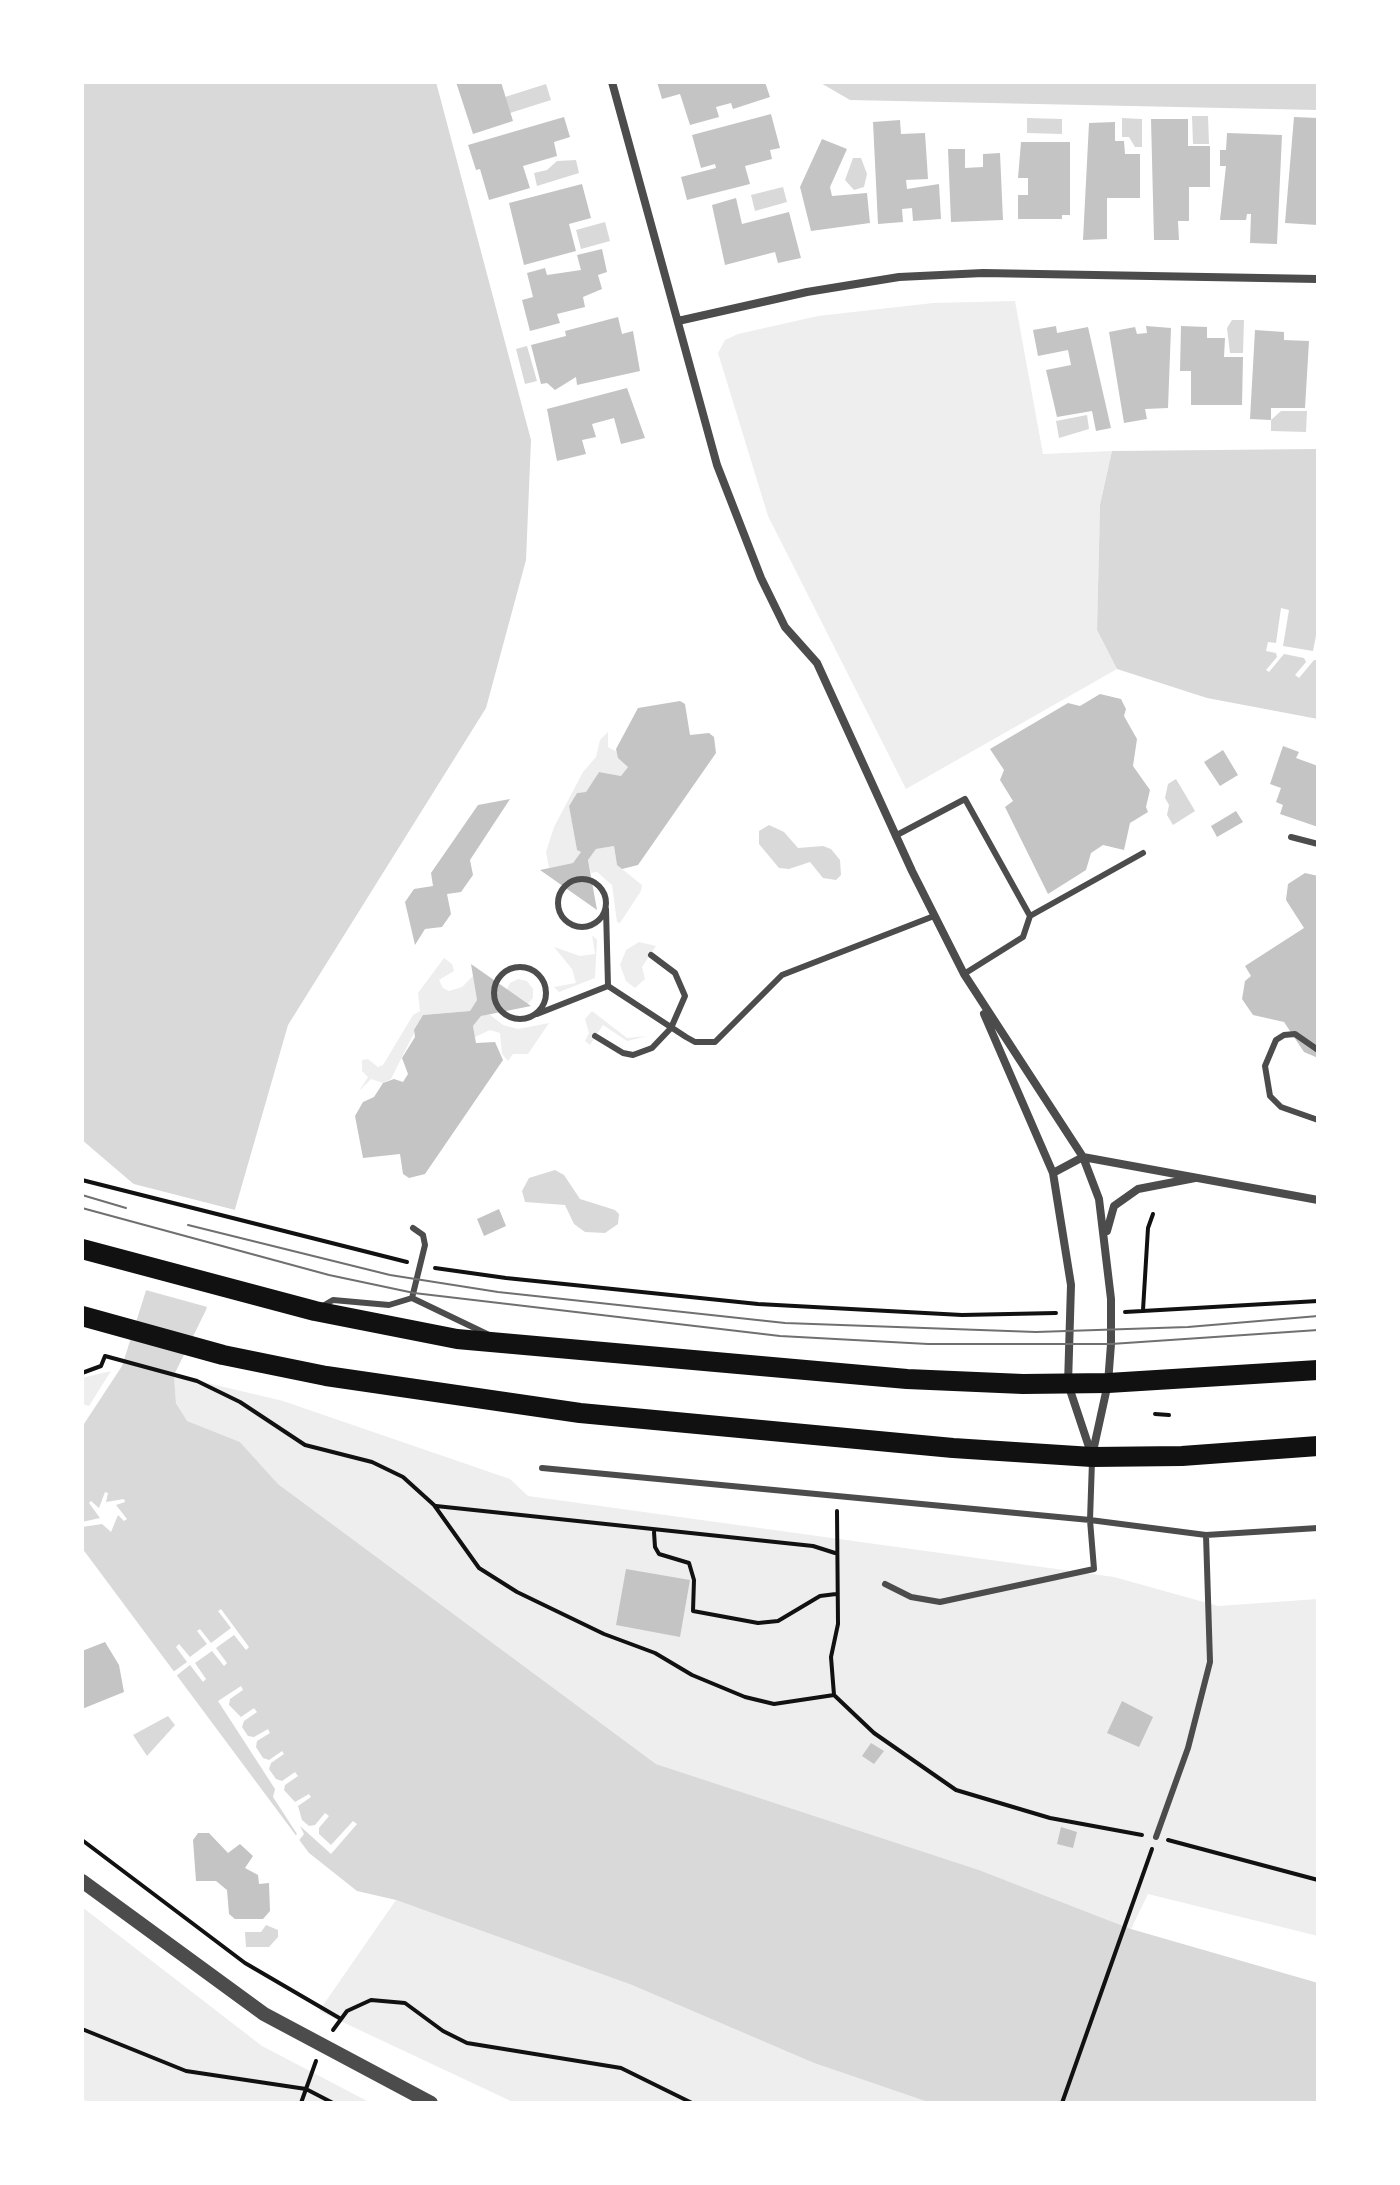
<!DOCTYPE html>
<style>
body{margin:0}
#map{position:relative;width:1400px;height:2185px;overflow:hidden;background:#fff;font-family:Raleway,sans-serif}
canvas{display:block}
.frame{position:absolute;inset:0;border:84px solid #fff;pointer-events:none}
</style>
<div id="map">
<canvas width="1400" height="2185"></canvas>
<div class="frame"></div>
</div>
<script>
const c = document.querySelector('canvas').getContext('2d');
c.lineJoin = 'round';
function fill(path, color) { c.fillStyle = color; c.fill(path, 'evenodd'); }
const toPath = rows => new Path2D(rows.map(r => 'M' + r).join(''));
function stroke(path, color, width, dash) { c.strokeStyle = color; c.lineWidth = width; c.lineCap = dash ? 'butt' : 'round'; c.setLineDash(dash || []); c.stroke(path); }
fill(toPath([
 [1015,301,1043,454,1112,451,1100,505,1097,630,1117,669,906,789,768,516,718,353,725,340,738,334,818,316,933,303],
 [608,732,608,747,617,752,628,767,621,776,599,772,586,792,577,793,569,805,577,850,581,852,573,863,549,868,546,852,554,827,583,772,596,757,600,740],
 [614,846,617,865,642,885,641,891,620,923,617,922,612,885,597,872,591,873,588,860,596,849],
 [592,935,597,940,595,978,559,992,554,987,576,983,572,969,554,947,580,956,595,954],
 [639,942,656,946,642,967,645,979,635,988,626,981,620,965,626,950],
 [444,958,452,964,454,971,439,980,443,988,449,991,462,987,473,976,477,1000,470,1011,423,1015,391,1079,383,1083,371,1079,359,1091,368,1077,362,1071,362,1060,368,1059,378,1067,383,1065,413,1015,420,1011,418,993],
 [518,979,527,981,533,989,533,998,527,1005,506,991,510,983],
 [592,1011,627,1038,648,1036,627,1041,603,1025,590,1045,585,1041,589,1033,585,1019],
 [489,1014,503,1025,518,1029,549,1023,528,1054,513,1054,508,1061,502,1054,500,1033,490,1030,475,1037,473,1026,481,1016],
 [111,1371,89,1406,82,1404,82,1378],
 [174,1375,283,1401,510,1479,528,1496,1114,1577,1218,1606,1318,1599,1318,1936,1148,1894,1131,1929,979,1870,656,1764,278,1484,240,1442,186,1421,176,1402],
 [396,1900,632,1985,814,2063,931,2103,515,2103,319,2011],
 [82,1907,262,2046,371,2103,89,2103,82,2099]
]), '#eee');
fill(toPath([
 [82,82,436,82,531,440,526,560,486,708,288,1025,206,1310,174,1375,176,1403,187,1421,240,1442,278,1484,656,1764,979,1870,1131,1929,1318,1983,1318,2103,931,2103,814,2063,632,1985,396,1900,357,1891,309,1853,82,1548,82,1427,122,1366,170,1215,82,1140],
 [819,82,1318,82,1318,110,850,100],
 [546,84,551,100,510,113,505,97],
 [1192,116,1208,116,1209,144,1193,144],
 [1027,118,1062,119,1062,134,1027,133],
 [1122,118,1142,119,1142,147,1135,147,1129,137,1122,137],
 [853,158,861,158,867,174,864,187,854,190,845,180],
 [576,160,579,173,537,186,534,173,547,170,557,161],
 [783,187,787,202,755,211,751,195],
 [605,222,610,241,581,249,576,230],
 [1232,320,1244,320,1243,353,1230,353,1227,328],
 [527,346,537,381,525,384,516,349],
 [1281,411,1307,411,1306,432,1271,431,1271,420],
 [1087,415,1089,429,1059,438,1056,421],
 [1318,449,1318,719,1207,698,1117,669,1097,630,1100,505,1112,451],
 [1176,779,1195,811,1173,825,1167,815,1169,805,1165,798,1168,784],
 [769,825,784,832,798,848,823,846,831,849,840,860,841,875,836,880,823,878,810,862,789,869,779,868,759,844,759,831],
 [555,1170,564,1175,580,1199,615,1210,619,1214,618,1224,605,1233,585,1232,574,1224,565,1205,525,1202,522,1191,529,1178],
 [168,1716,175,1725,147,1756,133,1735],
 [266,1925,278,1930,278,1937,269,1947,246,1947,245,1932,261,1932]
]), '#d9d9d9');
fill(toPath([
 [1281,608,1289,610,1283,646,1313,651,1318,625,1318,660,1314,660,1299,678,1295,675,1306,662,1304,658,1284,654,1269,672,1266,670,1277,657,1276,653,1266,651,1268,642,1276,643],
 [82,1140,130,1183,239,1211,211,1308,142,1289,165,1216,82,1146],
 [105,1492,108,1493,106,1502,124,1499,125,1502,116,1505,127,1519,124,1521,118,1515,111,1532,102,1524,82,1527,82,1522,100,1518,89,1503,91,1501,99,1508],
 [221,1609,249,1647,246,1650,234,1635,216,1648,227,1663,224,1666,212,1651,195,1663,206,1679,203,1682,190,1665,176,1676,173,1672,187,1662,176,1647,179,1644,190,1657,207,1644,197,1631,200,1629,211,1643,231,1628,218,1611],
 [241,1686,243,1690,230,1699,229,1705,241,1717,254,1708,257,1712,244,1721,242,1727,248,1736,254,1737,268,1729,270,1733,257,1741,256,1747,263,1758,269,1760,282,1751,284,1754,271,1763,269,1769,276,1779,282,1781,295,1772,298,1776,285,1785,284,1790,295,1802,309,1794,311,1797,298,1806,302,1820,309,1826,315,1825,325,1813,329,1816,319,1828,319,1834,331,1845,353,1821,357,1824,331,1854,300,1826,304,1834,297,1843,293,1838,297,1834,273,1797,275,1789,218,1701]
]), '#fff');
fill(toPath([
 [456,82,501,82,513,121,473,134],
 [657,82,765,82,770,97,733,109,731,103,716,107,719,117,690,125,680,94,662,99],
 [771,114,780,148,770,150,772,159,745,166,750,184,687,200,681,177,716,168,715,164,701,168,692,135],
 [564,117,570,137,554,142,557,156,523,166,530,188,489,200,480,169,476,170,468,145],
 [1294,117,1318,118,1318,225,1285,223],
 [1151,119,1188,119,1188,146,1210,146,1210,187,1189,187,1189,221,1178,221,1179,240,1154,240],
 [900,120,901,134,925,133,928,179,906,180,907,189,939,184,941,219,913,221,912,208,902,209,903,222,878,224,873,122],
 [1115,122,1115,141,1124,141,1125,154,1140,154,1140,198,1107,198,1107,239,1083,240,1089,123],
 [1227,133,1282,135,1277,244,1250,243,1251,214,1247,214,1246,220,1220,220,1226,166,1220,166,1220,150,1226,150],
 [822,139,847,149,830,187,832,196,867,193,870,223,811,231,800,187],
 [1021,142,1070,142,1070,215,1062,215,1062,219,1018,219,1018,195,1028,195,1028,178,1018,178],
 [948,149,965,149,965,168,983,167,983,154,1000,153,1003,220,951,222],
 [582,184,591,218,569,224,576,251,524,265,509,203],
 [736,198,742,224,789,212,801,258,778,263,775,252,725,265,712,205],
 [602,249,607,272,598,275,602,289,583,297,585,307,557,314,560,323,530,331,522,300,533,297,527,273,545,268,547,275,581,270,577,255],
 [618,317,622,334,633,331,640,371,577,385,576,377,555,390,547,383,541,384,531,345,566,336,565,331],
 [1056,326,1057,333,1088,327,1111,428,1096,431,1092,411,1057,417,1046,370,1071,365,1068,350,1038,356,1033,330],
 [1146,326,1171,328,1168,408,1145,409,1147,419,1124,423,1109,332,1135,327,1137,334,1147,333],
 [1181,326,1207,327,1207,338,1225,338,1224,357,1243,357,1242,405,1191,405,1191,371,1180,371],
 [1255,330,1284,332,1284,340,1309,341,1305,408,1271,408,1271,420,1250,419],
 [627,388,645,438,621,444,614,418,592,424,596,437,582,440,586,454,557,461,547,409],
 [1100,694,1121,699,1126,709,1124,716,1137,739,1133,766,1150,790,1146,807,1148,812,1130,823,1124,850,1103,845,1091,853,1086,870,1048,894,1005,807,1013,801,1000,780,1004,770,990,749,1068,703,1080,706],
 [680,701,685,704,690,735,709,733,714,737,716,753,638,865,622,869,617,865,614,846,596,849,588,860,597,910,540,870,573,863,581,852,577,850,569,806,577,793,586,792,599,772,621,776,628,767,618,758,616,749,638,708],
 [1283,746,1299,752,1296,758,1318,766,1318,827,1280,814,1283,805,1276,802,1281,788,1270,784],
 [1223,750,1238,775,1220,786,1204,762],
 [510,799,470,860,473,875,461,892,447,894,451,914,442,927,425,929,415,945,405,902,414,889,433,886,431,873,478,805],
 [1236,811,1243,822,1217,837,1211,826],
 [1305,873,1318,876,1318,1058,1304,1052,1284,1022,1253,1015,1242,999,1245,981,1251,976,1245,966,1304,928,1286,900,1288,884],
 [471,964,531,1006,481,1016,473,1026,476,1043,495,1042,503,1060,425,1174,409,1178,403,1174,400,1154,363,1158,355,1116,363,1102,374,1097,383,1083,394,1079,403,1082,408,1074,402,1058,415,1037,414,1030,423,1015,470,1011,477,1000],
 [499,1209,506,1226,484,1236,477,1219],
 [626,1569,690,1580,680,1637,616,1625],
 [105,1642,119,1665,124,1692,82,1709,82,1651],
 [1122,1701,1153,1717,1139,1747,1107,1733],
 [871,1743,884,1751,874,1764,862,1756],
 [1061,1827,1077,1832,1073,1848,1057,1844],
 [198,1833,209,1833,228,1853,240,1844,253,1856,245,1868,258,1875,259,1884,269,1883,270,1911,263,1919,235,1919,229,1914,227,1890,216,1881,196,1881,193,1840]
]), '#c4c4c4');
stroke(toPath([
 [82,1180,407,1262],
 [435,1268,506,1278,758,1304,962,1315,1056,1313],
 [1143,1310,1148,1228,1153,1214],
 [1125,1312,1318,1301],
 [82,1373,101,1366,105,1356,197,1381,240,1402,305,1445,372,1462,403,1477,434,1505,479,1568,517,1592,604,1634,655,1653,692,1675,745,1697,774,1704,834,1695],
 [1155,1414,1169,1415],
 [436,1506,813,1546,835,1553],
 [837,1511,838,1624,831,1657,834,1695,874,1733,956,1790,1050,1818,1142,1835],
 [654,1532,655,1547,659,1554,689,1563,694,1580,693,1611,758,1623,778,1621,820,1596,836,1594],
 [82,1840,245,1963,341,2019],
 [1168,1840,1318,1880],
 [82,2029,186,2071,306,2089,333,2103],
 [333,2030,347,2011,371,2000,405,2003,443,2031,467,2043,621,2068,692,2103],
 [301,2103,316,2061],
 [1062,2103,1152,1849]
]), '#111', 4);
stroke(toPath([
 [895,836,965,799,1030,916,1023,937,964,974],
 [1291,837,1318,844],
 '558 903a24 24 0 1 1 48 0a24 24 0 1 1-48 0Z',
 [606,909,608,986],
 [1030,916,1143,853],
 '494 993a26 26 0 1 1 52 0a26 26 0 1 1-52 0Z',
 [608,986,686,1037,695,1042,715,1042,782,975,934,916],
 [537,1014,608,986],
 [595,1036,623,1053,633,1055,652,1048,671,1028,685,996,675,973,651,955],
 [1318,1050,1295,1034,1284,1035,1276,1040,1265,1066,1270,1096,1281,1107,1318,1120],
 [412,1298,425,1245,423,1235,413,1228],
 [321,1307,333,1300,389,1305,412,1298,487,1334],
 [542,1468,1090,1520,1206,1535,1318,1528],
 [885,1584,911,1597,940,1602,1094,1569,1090,1520,1092,1461],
 [1156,1837,1188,1748,1210,1662,1206,1535]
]), '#4c4c4c', 6);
stroke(toPath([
 [612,82,717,465,761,578,785,627,817,663,912,871,964,974,1083,1157,1099,1199,1111,1299,1111,1344,1108,1383,1092,1456],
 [678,321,807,292,899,277,983,273,1318,279],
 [984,1014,1053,1173,1071,1285,1068,1384,1092,1456],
 [1053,1173,1083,1157,1318,1200],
 [1107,1231,1114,1206,1138,1189,1195,1178]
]), '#4c4c4c', 8);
stroke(toPath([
 [82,1881,264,2014,431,2103]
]), '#4c4c4c', 14);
stroke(toPath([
 [82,1249,315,1311,457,1339,907,1379,1023,1384,1108,1383,1318,1370],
 [82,1316,223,1355,326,1376,580,1413,953,1448,1092,1457,1182,1456,1318,1446]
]), '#111', 20);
stroke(toPath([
 [82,1195,126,1208],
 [82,1208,329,1275,414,1293,780,1336,928,1344,1111,1344,1318,1330],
 [188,1225,390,1275,498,1292,785,1323,1036,1332,1188,1327,1318,1316]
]), '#707070', 2);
</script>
